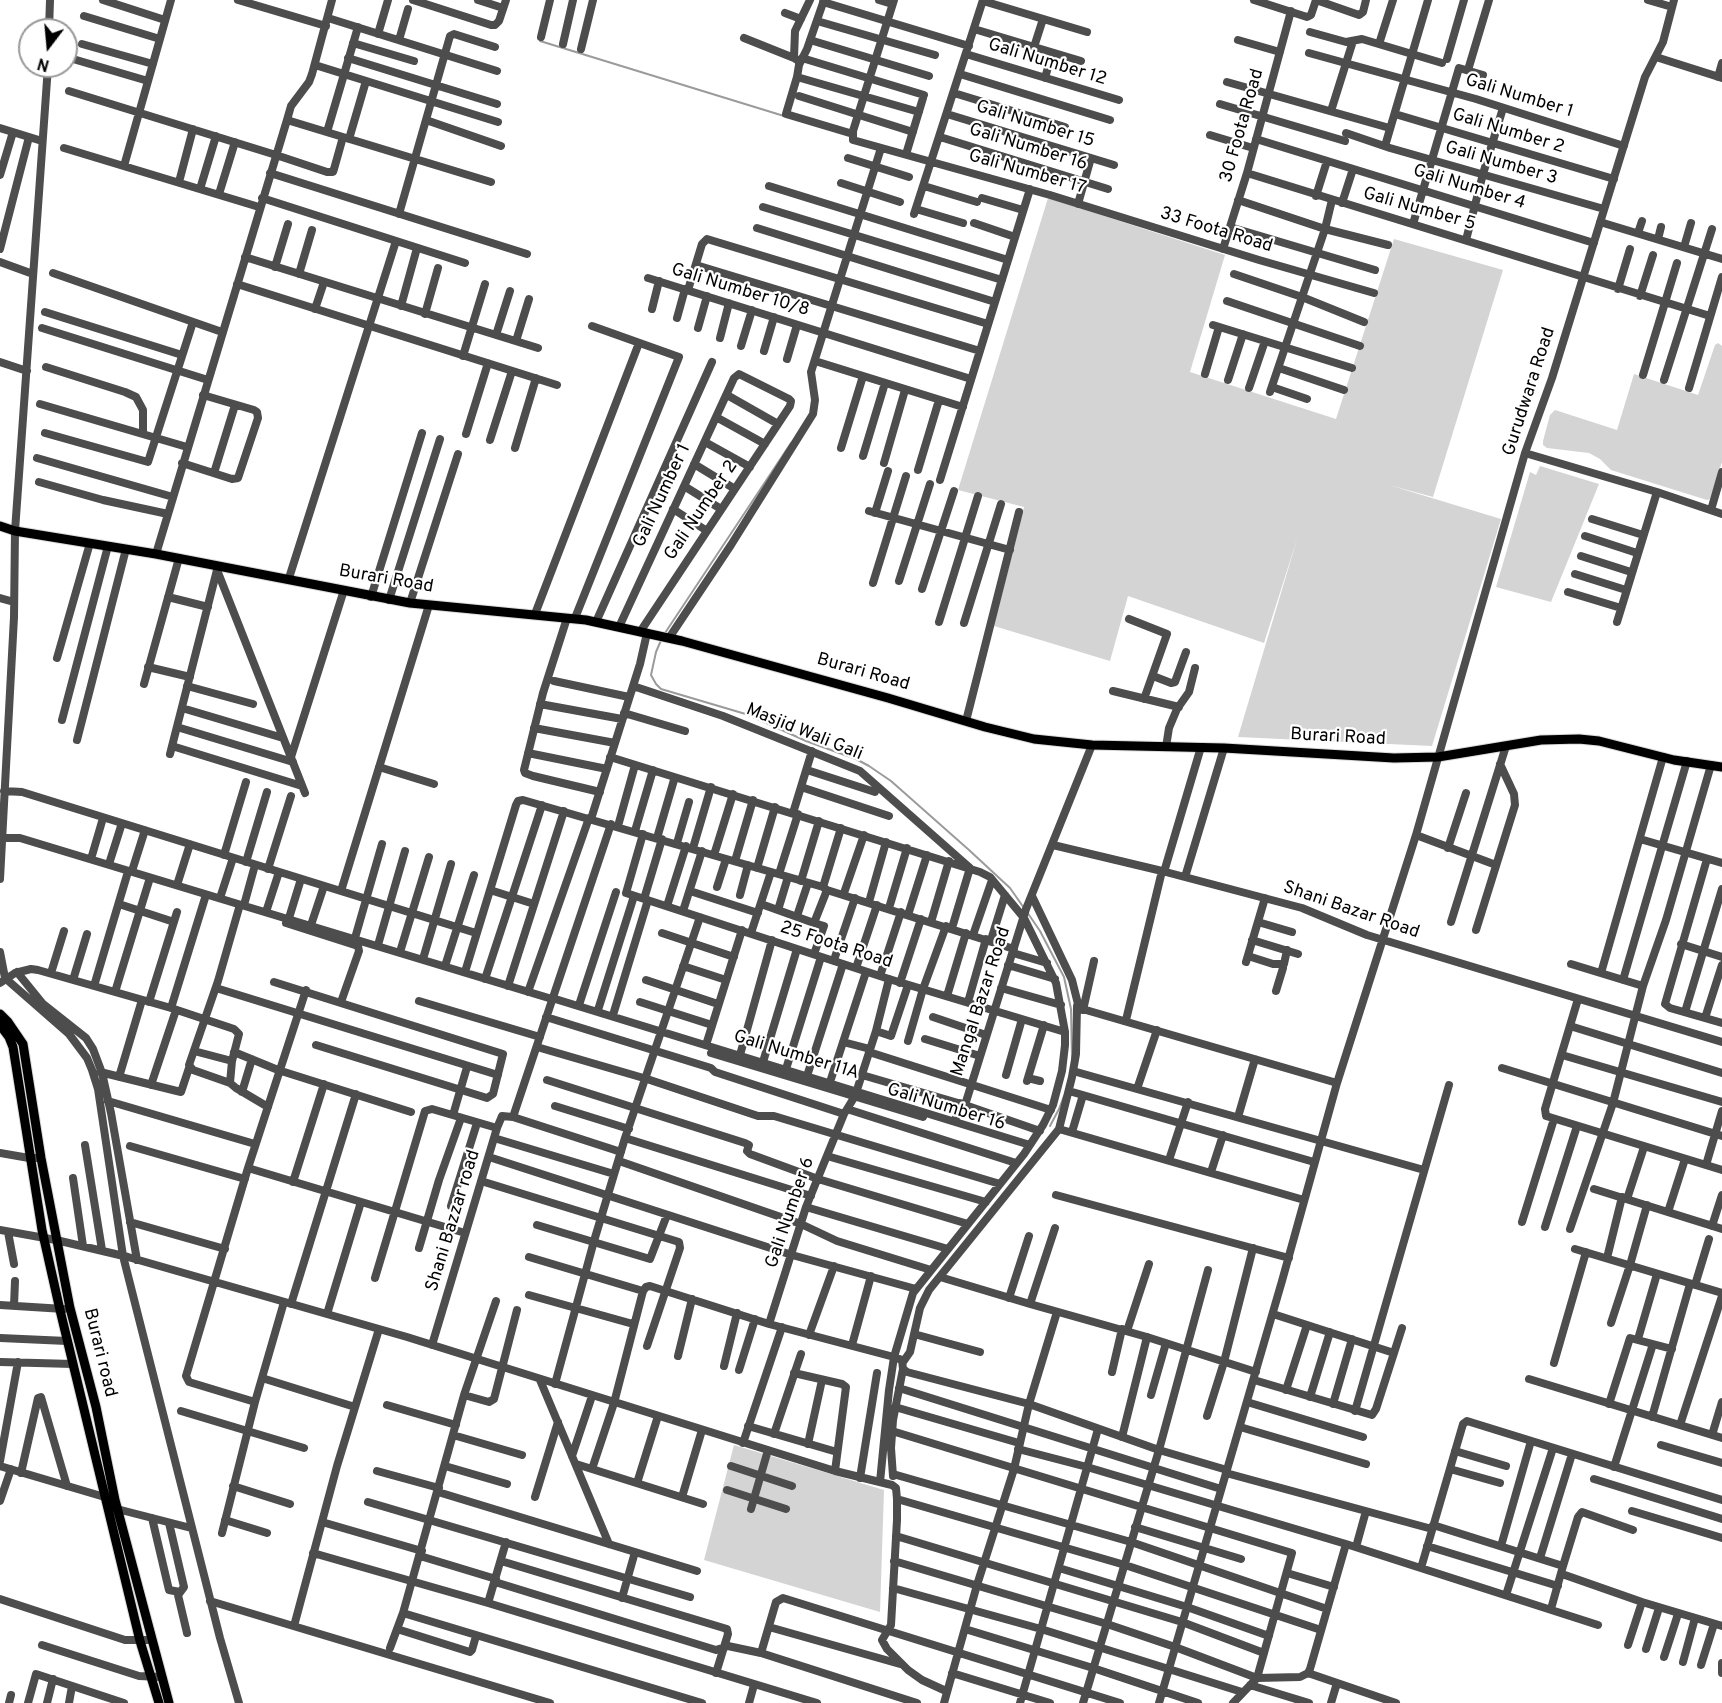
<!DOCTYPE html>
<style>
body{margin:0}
#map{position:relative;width:1722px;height:1703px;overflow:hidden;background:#fff;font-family:Overpass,sans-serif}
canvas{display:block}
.north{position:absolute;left:18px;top:18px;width:60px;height:60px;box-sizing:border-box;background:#fff;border:2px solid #999;border-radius:50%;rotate:196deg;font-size:16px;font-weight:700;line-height:24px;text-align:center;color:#000}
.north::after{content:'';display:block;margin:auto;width:21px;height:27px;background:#000;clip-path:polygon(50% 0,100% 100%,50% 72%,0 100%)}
</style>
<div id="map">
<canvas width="1722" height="1703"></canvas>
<div class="north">N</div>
</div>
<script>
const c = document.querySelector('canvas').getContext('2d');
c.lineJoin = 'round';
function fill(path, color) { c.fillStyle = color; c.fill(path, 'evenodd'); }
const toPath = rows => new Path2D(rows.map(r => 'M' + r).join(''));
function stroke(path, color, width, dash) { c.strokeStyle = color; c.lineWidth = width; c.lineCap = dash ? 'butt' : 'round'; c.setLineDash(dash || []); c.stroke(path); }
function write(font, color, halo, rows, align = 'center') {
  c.font = font + ' Overpass,sans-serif'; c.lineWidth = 4.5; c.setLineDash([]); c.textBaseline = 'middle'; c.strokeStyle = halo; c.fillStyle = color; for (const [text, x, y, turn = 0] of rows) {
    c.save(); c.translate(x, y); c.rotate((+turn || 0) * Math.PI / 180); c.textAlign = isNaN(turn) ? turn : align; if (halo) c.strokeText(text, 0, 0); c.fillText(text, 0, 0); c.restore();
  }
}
fill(toPath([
 [1048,198,1225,255,1190,372,1336,419,1394,239,1503,270,1433,497,1389,485,1501,519,1432,746,1238,737,1298,536,1264,643,1128,596,1110,661,994,626,1024,507,958,490],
 [1718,343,1722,346,1722,462,1710,499,1707,500,1611,470,1600,459,1589,453,1547,448,1543,445,1543,441,1550,415,1555,410,1617,430,1634,374,1698,395,1715,345],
 [1540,466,1599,484,1551,602,1496,587,1530,472,1536,475],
 [734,1445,884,1490,880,1612,704,1560]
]), '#d4d4d4');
stroke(toPath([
 [540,41,784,116],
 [665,633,791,443],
 [662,638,656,652,651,675,656,684,661,689,749,715,806,741,856,759,869,766,891,781,969,850,1010,888,1024,908],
 [1027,912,1040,931,1064,977,1071,1009,1072,1058],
 [1050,1126,1059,1109,1064,1096]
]), '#9b9b9b', 2);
const major = toPath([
 [0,526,15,531,156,554,410,603,586,620,682,641,888,698,985,727,1034,739,1092,745,1224,748,1394,758,1438,757,1541,740,1579,739,1599,741,1674,760,1722,767],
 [0,1014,8,1022,23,1044,41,1158,70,1308,96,1407,115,1500,169,1703],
 [0,1025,9,1037,13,1047,42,1230,60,1310,140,1641,159,1703]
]);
stroke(major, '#dbdbdb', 11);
stroke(toPath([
 [103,0,165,20],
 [238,0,326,26],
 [413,0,491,25,495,25,499,21,506,0],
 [478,0,503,8],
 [824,0,807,49,799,65,797,77,786,114,853,134],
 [879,0,892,4],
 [894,0,853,131,853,140,1050,195,1259,260,1374,293],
 [1254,0,1307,17,1311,15,1316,0],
 [1316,0,1359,15,1363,12,1366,0],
 [1648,0,1672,7],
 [983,1,1087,32],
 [823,2,969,46],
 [785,13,801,19],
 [84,16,160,39],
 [328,18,497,71],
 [817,21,935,55],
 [974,29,1081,61],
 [49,30,50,0],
 [1310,32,1346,42,1362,39,1442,63],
 [378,34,388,0],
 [541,37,550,0],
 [744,38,794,58,799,61,799,65],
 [399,40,408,9],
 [810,40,929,76],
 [1238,40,1280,52],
 [353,43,414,61],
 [82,44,153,64],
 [563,44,573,0],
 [1379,44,1393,0],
 [1034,47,1043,19],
 [581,49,593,0],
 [1309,53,1476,99,1624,146],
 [966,54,1119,100],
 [1656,57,1722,78],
 [348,58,497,104],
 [794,58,795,31,810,0],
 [802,58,924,95],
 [73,59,148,81],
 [1447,59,1464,0],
 [315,65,498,122],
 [1468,70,1489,0],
 [960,74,1110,120],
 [797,77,919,112],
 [1718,77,1722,63],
 [1045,78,1052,53],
 [1227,82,1386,127],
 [69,91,276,155,327,172,333,172,334,169,343,137],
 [954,93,1065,127],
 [799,96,913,132],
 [1220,104,1345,141],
 [1331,111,1353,41],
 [947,114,1114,165],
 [1395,114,1614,179],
 [287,120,491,182],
 [426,120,501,146],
 [0,128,42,141],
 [327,132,358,27],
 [1346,133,1390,148,1604,209],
 [1210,135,1253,148],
 [940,137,1108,189],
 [349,139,366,81],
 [1256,139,1594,243],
 [1385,146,1428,0],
 [64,148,259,207],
 [907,151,923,98],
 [848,158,909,177],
 [124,166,171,0],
 [270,173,527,254],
 [1247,173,1710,316],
 [0,175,13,132],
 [179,182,193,129],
 [841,183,900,202],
 [769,186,1008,260],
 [924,186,977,202],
 [200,189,216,136],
 [219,194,235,142],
 [1316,196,1327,161],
 [262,198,465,263],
 [982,198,1023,210],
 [1238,200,1325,229,1388,245],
 [1342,203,1353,169],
 [1078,204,1091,158],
 [763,207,1002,280],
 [916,209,963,223],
 [399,214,450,36,454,34,495,47],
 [914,214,983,0],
 [1600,222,1722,259],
 [974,223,1015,237],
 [1413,224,1459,68,1483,75],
 [1230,227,1375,270],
 [757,228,995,302],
 [1638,233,1642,221],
 [1658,239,1661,227],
 [1466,240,1483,174,1503,108],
 [1684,247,1691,223],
 [0,249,29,137],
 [1223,249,1247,173,1291,11],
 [245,257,538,348],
 [0,262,33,274],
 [696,265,980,351],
 [275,267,288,224],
 [53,273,222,332],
 [299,274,312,230],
 [1234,274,1302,297,1364,322],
 [648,278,971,379],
 [237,284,557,385],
 [1618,289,1630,249],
 [688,290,702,244,707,239,988,324],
 [1640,296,1653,255],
 [1227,301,1360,346],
 [401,306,417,248],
 [315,309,324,282],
 [652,309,659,281],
 [45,312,182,355],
 [425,314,438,268],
 [677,318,685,289],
 [1213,325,1352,368],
 [42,328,208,380],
 [698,328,707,296],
 [496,335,510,291],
 [720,338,729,303],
 [516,341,529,299],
 [741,346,752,310],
 [764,351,774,317],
 [463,356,485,284],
 [787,359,797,325],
 [815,361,963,407],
 [0,362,27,371],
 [46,367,125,392,136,397,143,410,143,434],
 [1279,368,1344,390],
 [1205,374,1219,327],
 [1643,375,1677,263],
 [1228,380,1243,334],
 [1664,380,1712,229],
 [1272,387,1307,399],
 [1249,388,1265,341],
 [1689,388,1722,277],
 [1270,392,1325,229,1332,200],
 [727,395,778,424],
 [40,404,187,447],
 [716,417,765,444],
 [45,433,148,462,193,322],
 [466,434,488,363],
 [490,440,512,371],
 [705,442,750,467],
 [515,448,536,378],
 [841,448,863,376],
 [1525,453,1657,492,1722,514],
 [863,456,885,383],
 [37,458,173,497],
 [182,463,232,479,238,478,258,418,257,412,254,410,203,395],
 [884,463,905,390],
 [694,464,735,489],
 [918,470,939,400],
 [214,473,235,405],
 [940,480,1030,189],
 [39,482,103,500,168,514],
 [684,486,721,509],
 [673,509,707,531],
 [1711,510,1722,472],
 [869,511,1010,550],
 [875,513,888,471],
 [1592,519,1643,535],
 [1585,536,1637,553],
 [156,554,287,120,291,106,309,82,312,74,332,0],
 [1581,556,1631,572],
 [217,570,305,793],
 [1575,574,1626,590],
 [289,578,396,241],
 [899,581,930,484],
 [873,583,906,476],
 [922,589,954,491],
 [1568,592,1621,608],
 [168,597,208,607],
 [371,597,422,433],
 [0,598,14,602],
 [389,600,440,439],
 [410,603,458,454],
 [535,614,639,343],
 [567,618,543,693,524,770,525,773,533,776,600,792],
 [575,618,679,357,592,326],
 [1129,619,1167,634,1144,699],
 [596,622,712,362],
 [939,622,978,496],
 [1617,622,1657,492],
 [964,623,1001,504],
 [619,627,734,378,739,374,789,399,791,401,790,406,640,632],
 [669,638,731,545,813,414,815,400,811,372,881,148],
 [57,658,90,543],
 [148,667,190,677],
 [1153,676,1171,683,1175,682,1186,652],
 [554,681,629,697],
 [144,684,179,558],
 [187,686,253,704],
 [633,686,723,716,860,771,970,868,952,928],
 [1113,691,1179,707],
 [540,704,622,719],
 [182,708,283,738],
 [624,713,685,731],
 [62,720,108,546],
 [966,721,1019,512],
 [177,727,293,762],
 [534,728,615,743],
 [77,740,126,549],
 [172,746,302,786],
 [1166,747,1169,728,1177,709,1189,692,1195,668],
 [528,753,607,769],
 [170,754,217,570],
 [291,757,344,590],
 [610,757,980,872,990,877,1024,918,1056,983,1065,1032,1065,1045,1062,1071,1053,1105,1043,1125,1024,1154,913,1293,894,1357,889,1390,880,1482],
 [379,767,434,784],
 [807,770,875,792],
 [801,787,889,816],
 [4,791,22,792,476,933],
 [793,813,812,751],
 [591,819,640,664,647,633],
 [618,826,635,765],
 [635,831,653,770],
 [643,834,626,893,889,979,1065,1032],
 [1416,835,1496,865],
 [2,838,20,838,552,999],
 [657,838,674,780],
 [1640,839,1722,863],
 [677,843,689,802],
 [1053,845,1162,871,1302,908,1367,935,1722,1042],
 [693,848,711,787],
 [1448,848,1466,793],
 [224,855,246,782],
 [714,855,733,794],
 [91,859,103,818],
 [1707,859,1665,1004,1670,1008,1722,1023],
 [735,861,753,800],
 [246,862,267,792],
 [109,864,122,823],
 [757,868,775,807],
 [268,869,291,796],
 [132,871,145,830],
 [1164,872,1201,747],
 [779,874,798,814],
 [1185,877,1224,748],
 [0,879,14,617,15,531,48,66],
 [801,881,819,821],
 [177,885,190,844],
 [717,887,726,859],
 [823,887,841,828],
 [490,890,534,904],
 [341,891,429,605],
 [690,891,758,913],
 [844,893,864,835],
 [740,895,748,865],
 [1032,896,1072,980,1079,1008,1337,1083],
 [220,898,233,858],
 [644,899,662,839],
 [869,902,886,842],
 [119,904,174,922],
 [761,904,814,923],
 [244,905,255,865],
 [667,906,686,846],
 [889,908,907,848],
 [778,910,788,877],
 [683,911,702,851],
 [266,912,279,872],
 [908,915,927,855],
 [797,916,808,883],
 [289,918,301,879],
 [931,922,949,861],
 [1258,922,1292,932],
 [1451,922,1506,746],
 [286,923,358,946,359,951,341,1002],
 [311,925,324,886],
 [1476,930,1515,805,1514,794,1500,764],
 [662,933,734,957],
 [751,933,771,872],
 [973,935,992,880],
 [355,938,382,844],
 [991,940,1005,895],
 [1252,940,1298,954],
 [1681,944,1722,957],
 [378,945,405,851],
 [0,952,5,978,69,1034,87,1058,92,1070,98,1089,123,1256,220,1638,239,1703],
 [400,952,429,857],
 [1013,953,1047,963],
 [814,954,824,926,814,923,827,890],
 [1248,956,1273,964,1284,964,1287,950],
 [423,959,451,864],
 [834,960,855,898],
 [1246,962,1265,898],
 [1571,964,1643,986],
 [1008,965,1055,979],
 [445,966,474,875],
 [683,966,726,980],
 [856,968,877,905],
 [17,972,43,1004,86,1038,93,1049,102,1073,111,1113,137,1260],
 [465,972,516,805,518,801,523,800,823,887,827,890,1014,949],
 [51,973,64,931],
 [1601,973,1663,757],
 [880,976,901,912],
 [485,979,542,805],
 [73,980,87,934],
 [646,980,718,1004],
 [1623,980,1687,761],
 [274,982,503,1054,493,1094,487,1098,316,1045],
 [0,983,15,973,31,969,38,970,171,1008,234,1029,239,1034,232,1061,230,1083,236,1088,268,1107],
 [900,983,921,919],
 [94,986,127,875],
 [508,986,564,811],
 [216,988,498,1075],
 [1001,988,1061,1005],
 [1276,991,1283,968],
 [115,992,149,881],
 [528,992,589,818],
 [947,996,966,933],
 [552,998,1030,1145],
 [1578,999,1545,1109,1546,1116,1722,1170],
 [419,1001,540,1037],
 [149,1002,177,912],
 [640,1002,712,1025],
 [968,1002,986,939],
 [579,1005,616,892],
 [171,1008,205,898],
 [598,1010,634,896],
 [1083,1010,1094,961],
 [1685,1012,1722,889],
 [613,1015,648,900],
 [546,1017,711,1068,715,1072,844,1114],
 [933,1017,986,1035],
 [1705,1018,1722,965],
 [1126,1020,1162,871],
 [1570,1026,1722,1073],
 [876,1031,891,1036,908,985],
 [925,1039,980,1056],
 [908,1041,923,989,946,926],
 [843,1042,870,1049],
 [706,1045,742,930],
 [537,1047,647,1079,758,1116,774,1116,1000,1184],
 [194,1051,232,1061],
 [234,1052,278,1070,411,1112],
 [869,1052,1051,1110],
 [711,1053,923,1117],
 [740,1055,772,940],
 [1562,1055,1722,1102],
 [763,1062,797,949],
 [1502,1068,1722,1136],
 [786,1069,821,957],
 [1073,1071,1424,1170],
 [100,1072,181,1092,189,1068],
 [862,1075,965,1105,1040,1131],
 [1006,1075,1022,1019],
 [807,1076,843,964],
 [119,1077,142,1000],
 [1028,1078,1040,1081],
 [547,1080,745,1143,749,1145,747,1151,750,1154,818,1179,968,1224],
 [1027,1081,1044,1025],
 [830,1082,866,972],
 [230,1083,193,1070,189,1065,218,981,239,908],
 [151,1085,176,1010],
 [1137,1089,1157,1030],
 [1069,1091,1314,1162],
 [242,1092,252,1059],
 [108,1101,255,1144],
 [965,1105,1026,909,1092,745],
 [555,1106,629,1129],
 [847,1109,1016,1163],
 [453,1115,467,1067],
 [513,1117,611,824],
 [1238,1117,1255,1059],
 [955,1121,960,1103],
 [1059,1129,1072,1077,1076,1054,1077,1006],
 [1072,1132,1083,1095],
 [494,1138,614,1174],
 [625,1138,811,1196],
 [85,1145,102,1250],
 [130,1146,245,1179],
 [0,1153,29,1158,41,1158],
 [827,1156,986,1202],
 [489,1157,792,1255,916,1289],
 [1169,1160,1188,1102],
 [619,1161,801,1224,837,1241,931,1270],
 [1706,1165,1722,1111],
 [248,1168,306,990],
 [1211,1172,1223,1135],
 [73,1178,83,1246],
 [481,1181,679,1242,680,1248,647,1346],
 [293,1182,324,1084],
 [1594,1189,1722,1229],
 [1056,1195,1289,1258],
 [1627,1199,1644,1147],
 [451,1206,477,1123],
 [806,1207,948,1249],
 [1668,1212,1685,1159],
 [130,1222,225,1249],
 [1522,1222,1554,1119],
 [537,1225,650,1259,667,1215],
 [1712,1226,1722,1195],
 [1545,1227,1577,1126],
 [1570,1229,1613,1103,1643,986,1666,920,1711,765],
 [0,1230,56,1240,128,1257,407,1337,835,1471,892,1485,896,1488,897,1499,897,1520,891,1625,882,1640,887,1649,908,1670,922,1680,946,1691],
 [8,1232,14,1264],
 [419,1248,439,1180,461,1118],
 [1575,1249,1722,1293],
 [529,1257,643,1291],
 [1607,1258,1622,1197],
 [940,1277,1030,1304,1147,1337,1256,1372],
 [375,1278,425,1111,432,1109,497,1128],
 [1695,1285,1709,1239],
 [529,1295,633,1324],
 [1009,1298,1029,1236],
 [496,1301,464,1395,403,1613,702,1703],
 [291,1304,356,1094],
 [1030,1304,1055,1228],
 [0,1305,64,1309],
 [14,1306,15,1281],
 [327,1314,361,1202],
 [1273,1314,1394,1353],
 [1611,1323,1630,1265,1647,1205],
 [769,1324,806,1207,844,1114,855,1096,876,1031,889,979],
 [1127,1331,1149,1264],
 [914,1334,980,1352],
 [809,1335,834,1266],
 [0,1338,67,1341],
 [1638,1339,1657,1274],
 [432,1345,497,1128,502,1116,513,1117,621,1152],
 [852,1345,871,1276],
 [678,1356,692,1299],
 [0,1362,73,1364],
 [903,1362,910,1352,920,1308,929,1290,1059,1129,1304,1200],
 [1554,1363,1586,1252],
 [724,1366,737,1313],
 [739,1370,755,1319],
 [1112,1372,1122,1329],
 [794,1373,842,1384,846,1387,835,1471],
 [262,1378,355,1407],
 [1529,1379,1722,1438],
 [540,1380,609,1544],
 [1254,1380,1372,1415,1376,1409,1402,1328],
 [555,1384,594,1241,625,1138,700,917],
 [899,1388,1221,1489],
 [1286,1390,1307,1325],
 [464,1395,489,1402,494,1399,517,1310],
 [1151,1395,1166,1343],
 [1310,1397,1330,1332],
 [255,1402,189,1382,186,1376,248,1168,465,1233],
 [1247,1402,1363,1437],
 [1333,1404,1352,1339],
 [1609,1404,1630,1338,1672,1349],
 [387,1405,456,1425],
 [895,1407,1019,1443],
 [181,1411,304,1448],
 [1355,1411,1449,1085],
 [1207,1416,1224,1362,1253,1248],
 [1652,1417,1690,1284],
 [1680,1425,1722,1296],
 [748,1426,837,1452],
 [1240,1427,1366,1464],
 [892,1431,1292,1553,1257,1678,1233,1703],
 [774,1434,801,1354],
 [453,1435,522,1455],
 [1712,1435,1722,1402],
 [1122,1437,1147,1337],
 [743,1443,782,1327],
 [808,1444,822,1380],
 [1661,1445,1722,1463],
 [1018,1449,1087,1467,1346,1544,1598,1625],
 [1455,1451,1506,1466],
 [572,1456,592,1396],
 [0,1461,18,1362],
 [576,1464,703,1504],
 [0,1466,108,1498],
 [445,1466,507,1484],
 [731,1466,792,1486],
 [1614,1467,1653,1344],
 [592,1469,614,1403,643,1291,646,1287,650,1286,769,1324,894,1357,902,1360,903,1369,907,1372,1029,1404,1159,1450,1227,1470],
 [1450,1469,1500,1483],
 [377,1471,439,1488],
 [21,1473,38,1398,41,1397,67,1486],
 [1226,1473,1432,1529],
 [893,1474,1131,1542,1327,1609],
 [893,1476,891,1448,893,1420,903,1369],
 [860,1478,877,1373],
 [1594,1479,1722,1519],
 [637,1483,658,1416],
 [233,1486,290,1504],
 [727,1490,786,1509],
 [438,1492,635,1552,622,1598],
 [535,1497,558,1422],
 [682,1497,702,1430],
 [897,1499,1125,1565,1321,1630],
 [0,1501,11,1469],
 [368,1502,690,1597],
 [117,1509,191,1528],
 [751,1509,768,1450],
 [1632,1511,1722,1538],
 [152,1518,169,1590,180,1592],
 [225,1520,267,1533],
 [322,1522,422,1551],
 [169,1523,184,1587,178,1595,187,1633],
 [1433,1525,1563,1566,1551,1609],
 [1135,1527,1241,1559],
 [222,1533,255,1402,284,1302],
 [896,1536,1182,1622,1264,1653],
 [1427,1546,1558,1586],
 [1501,1546,1531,1441],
 [1356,1547,1366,1511],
 [635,1552,697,1571],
 [313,1553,488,1603,817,1703],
 [420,1556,496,1579],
 [1540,1558,1572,1454],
 [501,1561,727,1629,728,1634,716,1673],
 [894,1561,1107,1624,1175,1647,1257,1678,1300,1677,1308,1673,1310,1669,1346,1544],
 [1563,1566,1578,1517,1582,1512,1633,1530],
 [1059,1568,1187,1607,1269,1636],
 [1421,1568,1463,1424,1467,1421,1722,1500],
 [1287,1573,1334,1587],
 [1562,1574,1642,1602,1722,1626],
 [495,1582,716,1650,728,1646,761,1653,917,1703],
 [893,1588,1041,1629,1242,1692],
 [1506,1595,1553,1448],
 [0,1599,125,1640,151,1640],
 [210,1601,550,1703],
 [488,1603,506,1542],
 [294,1626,337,1466,379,1329],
 [769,1627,900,1664],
 [397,1629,470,1652,472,1650,476,1636],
 [965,1629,1093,1668,1198,1703],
 [42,1645,139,1676,161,1677],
 [1628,1645,1642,1602],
 [390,1648,403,1613],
 [1646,1649,1659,1608],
 [761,1653,776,1602,783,1598,1120,1703],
 [1664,1657,1678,1614],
 [1683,1662,1695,1618],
 [1722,1663,1722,1673],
 [1701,1665,1714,1624],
 [952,1673,1050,1703],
 [1308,1673,1396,1703],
 [1250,1685,1309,1703],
 [9,1703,11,1695],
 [28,1703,36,1674,124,1703],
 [47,1703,53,1679],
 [69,1703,72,1686],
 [749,1703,754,1685],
 [944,1703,977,1585,1014,1469,1029,1404,1057,1312],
 [1020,1703,1098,1429],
 [1083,1703,1159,1450,1208,1270],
 [1159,1703,1282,1281,1337,1083,1416,835,1525,453,1552,378,1645,77,1663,42,1674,0],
 [1331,1703,1337,1683]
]), '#4d4d4d', 8);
stroke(major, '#000', 9);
write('18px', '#000', '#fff', [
 ["Gali Number 12",1047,63,17],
 ["Gali Number 1",1519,97,17],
 ["Gali Number 15",1035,125,17],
 ["30 Foota Road",1243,126,-74],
 ["Gali Number 2",1508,132,17],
 ["Gali Number 16",1028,148,17],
 ["Gali Number 3",1501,164,16],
 ["Gali Number 17",1027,173,16],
 ["Gali Number 4",1469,188,17],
 ["Gali Number 5",1419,210,16],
 ["33 Foota Road",1216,231,17],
 ["Gali Number 10/8",740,291,17],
 ["Gurudwara Road",1530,392,-72],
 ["Gali Number 1",663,496,-65],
 ["Gali Number 2",702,511,-56],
 ["Burari Road",386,580,10],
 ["Burari Road",863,673,16],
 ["Masjid Wali Gali",804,733,22],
 ["Burari Road",1338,738,3],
 ["Shani Bazar Road",1351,911,19],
 ["25 Foota Road",836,946,18],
 ["Mangal Bazar Road",982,1002,-72],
 ["Gali Number 11A",796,1056,17],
 ["Gali Number 16",946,1108,17],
 ["Gali Number 6",791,1213,-71],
 ["Shani Bazzar road",454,1221,-73],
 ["Burari road",99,1353,76]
]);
</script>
